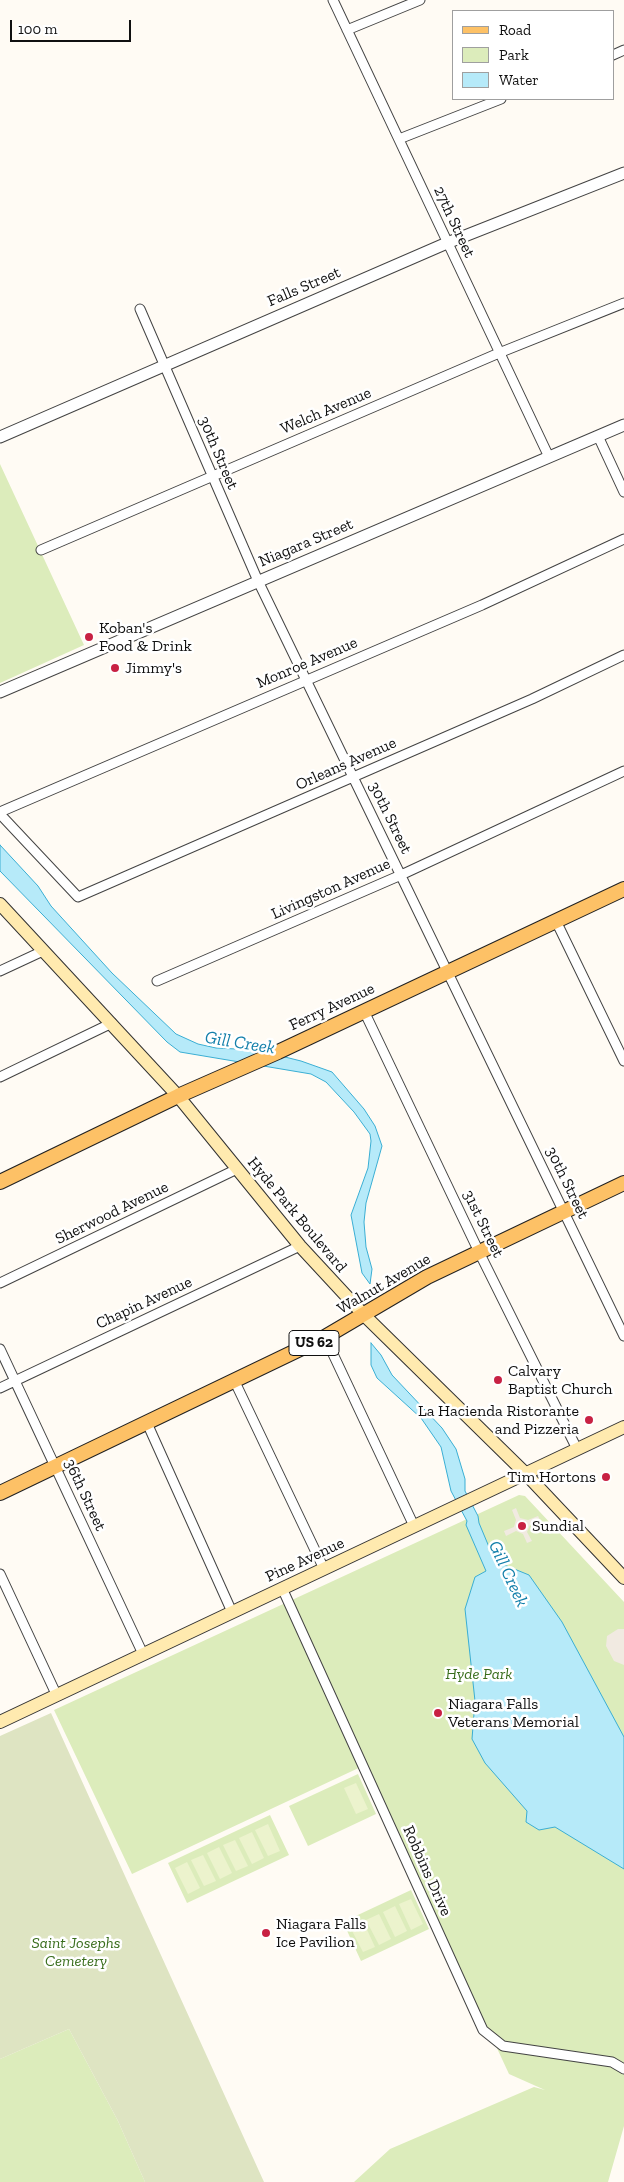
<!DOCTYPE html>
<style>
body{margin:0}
#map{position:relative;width:624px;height:2182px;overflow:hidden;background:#fffbf4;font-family:"Zilla Slab",serif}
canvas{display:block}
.legend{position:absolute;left:452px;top:10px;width:162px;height:90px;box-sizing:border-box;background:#fff;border:1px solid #9f9f9f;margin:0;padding:6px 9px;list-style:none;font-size:15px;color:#101010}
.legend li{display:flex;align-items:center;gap:10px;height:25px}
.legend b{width:25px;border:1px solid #9f9f9f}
.scale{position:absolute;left:10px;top:20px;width:121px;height:22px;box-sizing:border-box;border:2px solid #101010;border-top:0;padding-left:6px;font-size:15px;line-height:18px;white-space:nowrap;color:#101010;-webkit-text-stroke:4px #fff;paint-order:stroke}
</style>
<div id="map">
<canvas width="624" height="2182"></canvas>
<ul class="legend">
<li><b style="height:6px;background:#fdc166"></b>Road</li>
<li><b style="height:14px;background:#dcecbb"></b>Park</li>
<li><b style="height:14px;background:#b6eaf9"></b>Water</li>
</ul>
<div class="scale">100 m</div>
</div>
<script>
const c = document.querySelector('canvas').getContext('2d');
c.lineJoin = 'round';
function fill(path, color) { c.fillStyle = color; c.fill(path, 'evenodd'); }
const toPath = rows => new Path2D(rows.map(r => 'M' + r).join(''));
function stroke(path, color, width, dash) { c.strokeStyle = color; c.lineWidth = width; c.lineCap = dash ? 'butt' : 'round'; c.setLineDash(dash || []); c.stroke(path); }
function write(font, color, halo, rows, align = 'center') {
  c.font = font + ' "Zilla Slab",serif'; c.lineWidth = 5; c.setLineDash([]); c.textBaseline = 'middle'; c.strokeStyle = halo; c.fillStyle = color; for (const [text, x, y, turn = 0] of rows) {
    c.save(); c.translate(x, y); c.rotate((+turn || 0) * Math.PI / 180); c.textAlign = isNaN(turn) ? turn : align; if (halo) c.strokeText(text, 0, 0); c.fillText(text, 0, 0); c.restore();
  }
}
fill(toPath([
 [0,464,84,645,0,683],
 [519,1495,525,1496,624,1602,624,2126,608,2182,354,2182,390,2149,534,2087,545,2090,509,2074,365,1765,132,1874,54,1710],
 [358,1774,376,1814,308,1846,289,1806],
 [270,1815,289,1855,187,1903,168,1863],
 [411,1890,429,1929,361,1961,343,1922],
 [69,2029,118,2121,145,2182,0,2182,0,2059]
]), '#dcecbb');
fill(toPath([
 [51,1713,264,2182,145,2182,118,2121,69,2029,0,2059,0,1736]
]), '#dee4c2');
fill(toPath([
 [356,1783,368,1809,356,1814,344,1788],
 [268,1824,280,1851,268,1856,255,1830],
 [252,1832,264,1858,252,1864,239,1838],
 [235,1840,248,1866,236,1871,223,1845],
 [219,1847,232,1873,220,1879,207,1853],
 [203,1855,216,1881,204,1886,191,1860],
 [187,1862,200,1888,188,1894,175,1868],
 [411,1899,423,1924,411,1930,399,1904],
 [395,1906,407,1931,395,1937,383,1912],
 [379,1914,391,1939,379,1945,366,1920],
 [363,1921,375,1947,363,1952,350,1927]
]), '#ecf3cd');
fill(toPath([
 [516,1508,520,1518,528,1520,538,1516,540,1520,530,1525,527,1532,532,1541,527,1543,523,1534,516,1531,506,1536,504,1531,514,1527,516,1520,512,1510],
 [618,1629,624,1629,624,1665,614,1661,606,1646,607,1636]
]), '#f1eae1');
const water = toPath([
 [0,845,38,886,51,906,112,973,176,1034,198,1044,216,1048,257,1050,301,1061,332,1072,364,1109,375,1126,382,1146,366,1203,364,1222,366,1247,372,1269,370,1284,362,1273,351,1215,368,1168,371,1141,370,1134,354,1112,326,1082,311,1074,180,1052,167,1042,0,871,0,845],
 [371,1343,381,1355,392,1375,442,1428,456,1449,465,1479,465,1491,478,1516,479,1523,497,1566,502,1564,529,1575,562,1622,624,1737,624,1869,555,1827,539,1830,526,1822,527,1811,485,1763,472,1739,475,1701,465,1609,475,1577,486,1571,466,1525,467,1521,451,1491,441,1447,421,1418,377,1378,371,1365,371,1343]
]);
fill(water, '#b6eaf9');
stroke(water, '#3aaed3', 1);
const minor = toPath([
 [333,0,549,457],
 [347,30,420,0],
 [613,55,624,50],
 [399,139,501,99],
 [140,309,258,581,624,1336],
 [598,436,624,492],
 [41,550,499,353,624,303],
 [0,812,482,605,624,539],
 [0,814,78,897,532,699,624,655],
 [556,921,624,1061],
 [0,971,43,951],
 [157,981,401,875,624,771],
 [364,1011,479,1252,577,1449],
 [0,1077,112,1023],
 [0,1283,237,1169],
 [325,1337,414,1526],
 [0,1349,143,1654],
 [235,1382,324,1569],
 [0,1388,300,1246],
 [147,1423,232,1612],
 [0,1574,57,1696],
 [282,1588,483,2030,503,2046,612,2062,624,2069]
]);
const tertiary = toPath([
 [0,437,447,243,624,173],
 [0,692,624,425]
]);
const secondary = toPath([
 [0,904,178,1096,300,1246,363,1314,525,1473,624,1578],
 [0,1722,624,1427]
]);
const primary = toPath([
 [0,1182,178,1096,278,1052,624,889],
 [0,1493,325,1337,427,1277,624,1183]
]);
stroke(minor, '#434343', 11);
stroke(tertiary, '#434343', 13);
stroke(secondary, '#323232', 14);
stroke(primary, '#212121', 16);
stroke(minor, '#fff', 9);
stroke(tertiary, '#fff', 11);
stroke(secondary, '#ffeaaf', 12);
stroke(primary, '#fdc166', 14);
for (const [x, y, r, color] of [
 [89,637,5,"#c82143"],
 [115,668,5,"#c82143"],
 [498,1380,5,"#c82143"],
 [589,1420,5,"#c82143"],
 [606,1477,5,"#c82143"],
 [522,1526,5,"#c82143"],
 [438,1713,5,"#c82143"],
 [266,1933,5,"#c82143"]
]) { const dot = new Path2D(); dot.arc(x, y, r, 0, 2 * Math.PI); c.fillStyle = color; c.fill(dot); stroke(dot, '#fff', 2); }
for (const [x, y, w] of [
 [314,1343,50]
]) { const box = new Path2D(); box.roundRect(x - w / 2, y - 12.5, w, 25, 4); c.fillStyle = '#fff'; c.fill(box); stroke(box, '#101010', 1); }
write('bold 15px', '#101010', null, [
 ["US 62",314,1343]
]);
write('16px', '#101010', '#fff', [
 ["27th Street",454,222,65],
 ["Falls Street",304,287,-23],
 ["Welch Avenue",326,411,-23],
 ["30th Street",218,453,67],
 ["Niagara Street",306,543,-23],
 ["Monroe Avenue",307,663,-23],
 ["Orleans Avenue",346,764,-24],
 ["30th Street",390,818,64],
 ["Livingston Avenue",331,889,-24],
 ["Ferry Avenue",332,1007,-25],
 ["30th Street",567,1183,64],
 ["Sherwood Avenue",112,1213,-26],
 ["Hyde Park Boulevard",297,1215,50],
 ["31st Street",483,1224,64],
 ["Walnut Avenue",384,1284,-30],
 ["Chapin Avenue",144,1303,-25],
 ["36th Street",85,1495,65],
 ["Pine Avenue",305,1560,-25],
 ["Robbins Drive",427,1871,66]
]);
write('16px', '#101010', '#fff', [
 ["Koban's",99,628],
 ["Food & Drink",99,646],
 ["Jimmy's",125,668],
 ["Calvary",508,1371],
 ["Baptist Church",508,1389],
 ["La Hacienda Ristorante",579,1411,"right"],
 ["and Pizzeria",579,1429,"right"],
 ["Tim Hortons",596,1477,"right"],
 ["Sundial",532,1526],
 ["Niagara Falls",448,1704],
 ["Veterans Memorial",448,1722],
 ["Niagara Falls",276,1924],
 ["Ice Pavilion",276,1942]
], 'left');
write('italic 16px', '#396d1c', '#fff', [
 ["Hyde Park",479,1674],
 ["Saint Josephs",76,1943],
 ["Cemetery",76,1961]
]);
write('italic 18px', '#127faa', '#fff', [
 ["Gill Creek",240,1043,9],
 ["Gill Creek",508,1574,65]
]);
</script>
